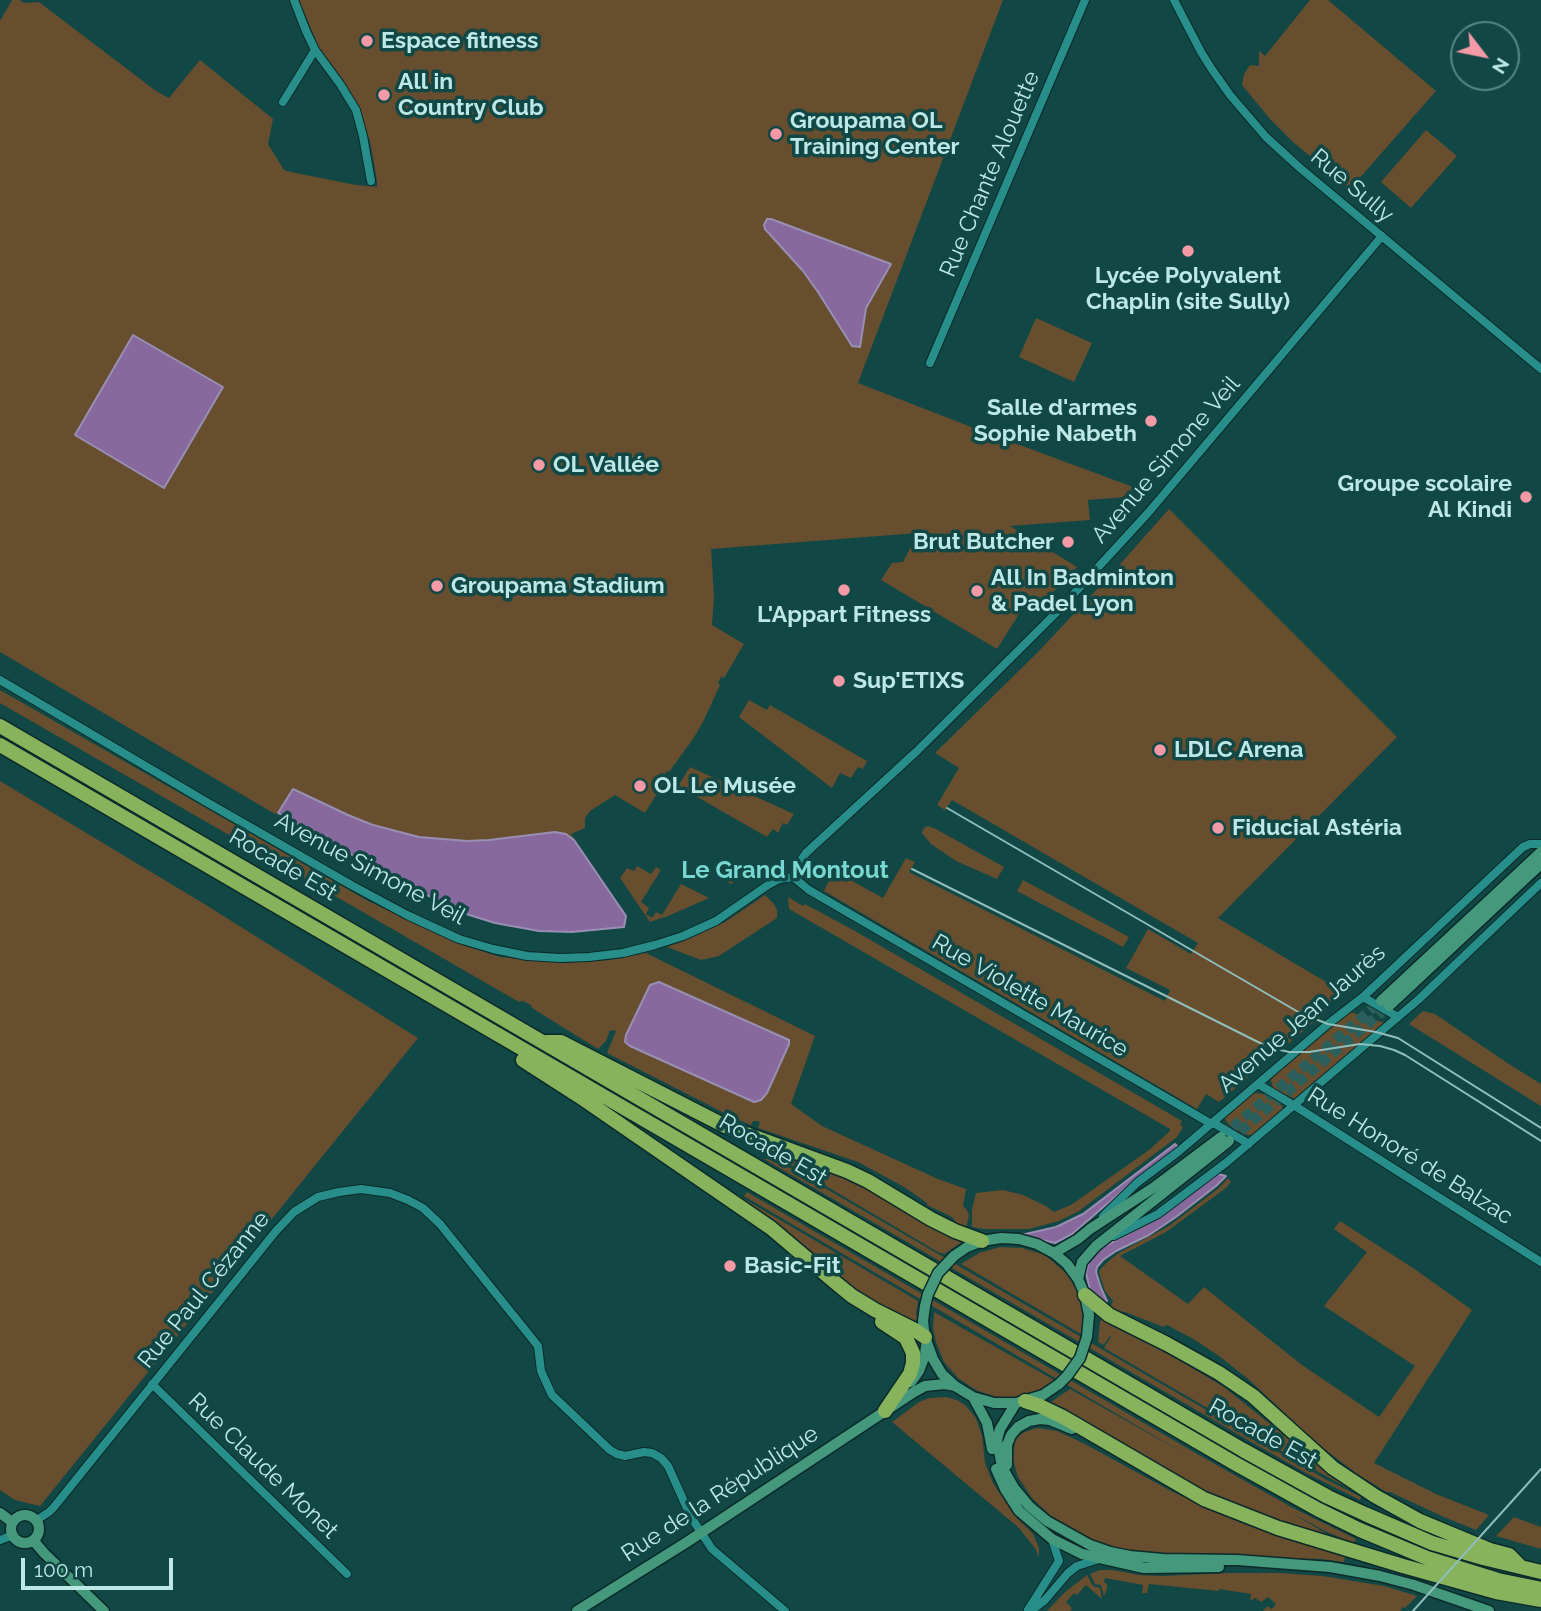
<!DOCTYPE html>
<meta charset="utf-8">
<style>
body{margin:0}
#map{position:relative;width:1541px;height:1611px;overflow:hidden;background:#114744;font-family:Raleway,sans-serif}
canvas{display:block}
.north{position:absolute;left:1450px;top:21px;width:70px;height:70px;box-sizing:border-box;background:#114744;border:2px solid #568784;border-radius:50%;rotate:122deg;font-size:19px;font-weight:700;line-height:28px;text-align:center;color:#bde8e5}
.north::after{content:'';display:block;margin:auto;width:24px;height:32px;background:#f49aa6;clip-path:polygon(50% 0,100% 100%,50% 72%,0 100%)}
.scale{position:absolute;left:21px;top:1558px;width:152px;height:32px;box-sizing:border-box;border:4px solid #bde8e5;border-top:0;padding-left:9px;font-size:21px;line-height:24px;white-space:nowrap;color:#bde8e5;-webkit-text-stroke:5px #114744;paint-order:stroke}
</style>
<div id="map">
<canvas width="1541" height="1611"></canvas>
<div class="north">N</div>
<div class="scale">100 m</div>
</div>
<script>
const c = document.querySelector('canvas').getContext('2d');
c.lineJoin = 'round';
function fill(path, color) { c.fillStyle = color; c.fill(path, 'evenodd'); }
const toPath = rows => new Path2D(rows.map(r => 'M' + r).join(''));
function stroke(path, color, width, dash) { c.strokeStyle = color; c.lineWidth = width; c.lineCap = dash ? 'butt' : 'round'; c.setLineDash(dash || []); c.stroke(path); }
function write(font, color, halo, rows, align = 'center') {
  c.font = font + ' Raleway,sans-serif'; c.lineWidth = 7; c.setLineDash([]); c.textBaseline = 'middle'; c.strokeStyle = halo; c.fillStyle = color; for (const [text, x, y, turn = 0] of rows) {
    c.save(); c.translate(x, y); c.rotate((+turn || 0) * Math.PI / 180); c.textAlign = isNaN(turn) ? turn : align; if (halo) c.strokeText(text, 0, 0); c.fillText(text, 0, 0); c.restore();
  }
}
fill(toPath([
 [12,0,20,0,24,3,39,2,156,91,169,98,200,60,273,119,268,144,284,170,291,172,356,185,377,187,377,181,370,141,357,106,319,48,299,0,1003,0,858,383,974,428,1144,491,1139,496,1088,500,1090,520,1010,526,1077,567,1045,601,1026,603,997,649,881,580,892,563,903,562,918,533,711,549,714,597,712,625,744,644,724,678,721,677,718,683,720,685,703,722,693,739,669,772,667,771,663,777,666,779,645,813,615,795,590,811,585,818,585,828,571,834,626,916,624,927,572,932,539,931,495,923,463,913,391,877,279,813,275,814,0,652,0,21],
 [1310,0,1328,0,1436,91,1350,189,1293,142,1270,119,1242,85,1244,74,1250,65,1259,66,1259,51,1265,56],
 [1426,130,1457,156,1411,208,1381,182],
 [1036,318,1092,343,1074,382,1019,357],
 [1169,509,1397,737,1218,918,1338,989,1324,1014,1273,1056,1260,1050,1248,1071,1252,1074,1219,1102,1206,1094,1197,1109,824,891,834,871,883,898,906,858,915,862,909,872,1165,1001,1170,990,1126,968,1148,929,1191,954,1198,943,952,800,945,810,937,805,959,768,935,753,1038,652,1114,571],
 [0,690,368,901,457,943,500,957,562,963,610,960,646,953,815,1036,791,1104,822,1126,938,1179,966,1189,963,1206,967,1210,969,1215,966,1229,960,1227,952,1217,927,1205,927,1203,904,1187,858,1162,758,1128,760,1123,758,1121,753,1121,751,1125,734,1118,607,1053,616,1031,610,1030,606,1041,598,1049,532,1008,531,1005,523,1001,519,1002,0,703],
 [749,700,767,710,770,705,867,761,863,769,858,767,851,778,840,773,832,788,739,717],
 [690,767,730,785,794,814,787,825,783,823,778,833,773,829,767,837,678,786],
 [0,781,206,905,418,1038,40,1506,15,1500,0,1490],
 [928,826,936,829,1004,867,997,879,956,861,931,844,922,833,924,828],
 [722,857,733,863,747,872,731,884,713,873],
 [637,866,651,874,656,867,661,870,641,902,649,908,646,914,652,918,656,912,662,915,681,884,709,898,668,916,650,922,620,878,627,868,634,871],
 [1023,880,1129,937,1123,947,1017,891],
 [765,895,774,904,777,910,777,918,719,956,701,960,667,947,689,939,725,922],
 [788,897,803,906,805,904,855,931,1182,1121,1180,1125,1183,1127,1177,1137,1079,1211,1059,1221,1029,1229,984,1229,972,1227,972,1209,976,1193,1003,1190,1023,1195,1046,1206,1054,1212,1071,1205,1149,1150,1170,1131,1170,1129,789,909],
 [1423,1011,1435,1014,1509,1064,1541,1084,1541,1106,1409,1024],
 [1350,1012,1385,1023,1296,1098,1293,1098,1273,1088,1271,1080,1273,1077],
 [1254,1093,1264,1094,1279,1103,1282,1106,1282,1109,1281,1113,1254,1135,1249,1135,1244,1134,1229,1125,1225,1119,1227,1115],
 [771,1151,790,1156,839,1173,962,1242,944,1254,938,1252,775,1156,768,1157],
 [764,1159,775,1159,1325,1479,1361,1497,1360,1500,1308,1474,1253,1443],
 [1228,1178,1231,1182,1226,1188,1166,1232,1120,1256,1188,1304,1204,1287,1302,1365,1379,1417,1415,1366,1324,1306,1367,1252,1334,1229,1340,1221,1416,1270,1472,1310,1374,1463,1436,1494,1489,1515,1476,1530,1444,1517,1390,1492,1386,1492,1356,1473,1320,1446,1247,1378,1219,1356,1195,1340,1169,1326,1166,1325,1164,1327,1125,1312,1112,1310,1110,1307,1113,1301,1105,1291,1101,1279,1099,1272,1101,1268,1117,1254,1169,1226,1219,1188],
 [712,1180,918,1301,916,1313,917,1318,915,1322,878,1303,853,1287,789,1235],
 [747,1192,1199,1455,1293,1508,1356,1539,1354,1543,1327,1532,1290,1512,1327,1534,1352,1544,1277,1521,1234,1505,1182,1480,1052,1406,1051,1402,1070,1389,1187,1455,744,1196],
 [1000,1247,1022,1248,1042,1254,1051,1260,1067,1274,1078,1293,1082,1303,1084,1318,1081,1334,961,1264,979,1253],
 [934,1312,955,1324,1054,1380,1038,1392,1018,1397,996,1397,976,1390,958,1378,944,1362,936,1342,933,1329],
 [1102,1318,1110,1325,1174,1357,1224,1387,1336,1477,1358,1492,1357,1493,1297,1460,1104,1348,1111,1337,1110,1336,1104,1345,1098,1342,1100,1322],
 [946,1397,957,1400,965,1405,976,1418,982,1436,985,1463,993,1483,1015,1516,1033,1534,1039,1548,1039,1557,1035,1548,1018,1527,892,1422,919,1402,929,1398],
 [1038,1428,1057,1431,1083,1443,1173,1492,1239,1522,1291,1541,1345,1556,1344,1562,1321,1559,1165,1555,1119,1549,1093,1542,1055,1520,1032,1498,1018,1477,1013,1459,1015,1441,1021,1434,1030,1430],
 [1514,1517,1541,1527,1541,1549,1496,1536],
 [1100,1570,1112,1570,1139,1575,1161,1576,1230,1573,1280,1573,1323,1576,1384,1586,1417,1596,1405,1608,1403,1607,1400,1611,1263,1611,1267,1606,1272,1609,1276,1604,1268,1597,1261,1602,1255,1598,1250,1601,1251,1594,1219,1589,1219,1591,1149,1584,1147,1593,1142,1593,1143,1585,1105,1578,1104,1582,1107,1584,1107,1589,1104,1596,1101,1585,1095,1584,1090,1574],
 [1087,1575,1093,1586,1100,1588,1102,1599,1086,1585,1077,1595,1074,1593,1066,1602,1072,1608,1070,1611,1047,1611,1065,1592]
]), '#674e2f');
const water = toPath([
 [767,219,771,219,891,264,866,308,860,347,852,346,818,292,803,271,765,229,764,225,767,219],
 [133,335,223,387,164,488,75,435,133,335],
 [293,789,348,815,373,825,419,837,467,841,489,840,555,832,566,834,574,840,626,916,624,927,572,932,539,931,495,923,463,913,391,877,278,813,293,789],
 [659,982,789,1040,789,1044,767,1093,761,1100,754,1102,630,1046,625,1042,626,1035,650,985,659,982],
 [1175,1144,1178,1147,1135,1180,1072,1234,1055,1243,1021,1235,1056,1227,1083,1214,1175,1144],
 [1218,1174,1226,1176,1216,1186,1176,1217,1149,1235,1116,1251,1103,1260,1097,1267,1096,1272,1101,1288,1107,1301,1104,1305,1096,1298,1090,1290,1086,1273,1088,1265,1094,1254,1103,1247,1156,1219,1218,1174]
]);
fill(water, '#88699d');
stroke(water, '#988fb3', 2);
stroke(toPath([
 [1221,1137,1381,1001],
 [1229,1141,1389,1006]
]), '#2b5f5c', 10, [10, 5]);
const street = toPath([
 [294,0,306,31,315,50,340,84,356,110,363,136,371,181],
 [1174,0,1201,52,1211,68,1230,95,1266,137,1300,168,1541,369],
 [283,102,315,50],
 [930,363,1085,0],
 [0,680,203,800,353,886,407,915,459,939,493,949,527,956,560,958,589,957,623,953,655,945,683,936,716,921,768,885,779,879,793,877],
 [793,877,799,863,806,853,917,751,1057,612,1148,513,1382,236],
 [793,877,809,890,1191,1112,1208,1122,1217,1125,1249,1144],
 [1363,997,1398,1017],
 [1258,1084,1295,1106,1541,1262],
 [1103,1216,1138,1182,1178,1152,1328,1024,1363,997,1523,847,1530,844,1541,844],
 [1114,1236,1158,1214,1227,1162,1418,1000,1541,883],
 [152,1384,347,1574],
 [37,1520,49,1512,54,1507,276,1231,294,1212,318,1197,339,1192,361,1189,390,1193,408,1200,423,1208,440,1224,538,1346,541,1371,552,1395,610,1450,617,1454,625,1456,644,1452,652,1453,661,1458,668,1466,691,1517,712,1549,785,1611],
 [0,1540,13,1535],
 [1028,1610,1059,1561,1052,1539],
 [1031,1611,1045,1600,1068,1573,1077,1566,1099,1559]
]);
const secondary = toPath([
 [1381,1001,1541,852],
 [1389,1006,1541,864],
 [1054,1253,1078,1239,1090,1229,1153,1188,1221,1137],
 [954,1256,967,1247,982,1241,1001,1238,1019,1239,1037,1244,1054,1253,1067,1264,1078,1279,1085,1295,1089,1315,1087,1337],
 [1078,1279,1082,1262,1096,1246,1229,1141],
 [925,1306,923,1321,925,1337,933,1359,942,1374,955,1386,973,1397,994,1403,1016,1403,1043,1395,1059,1384],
 [911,1382,919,1371,925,1355,926,1346],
 [973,1397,987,1423,992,1449],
 [1016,1403,1000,1429,997,1440,1002,1467,1014,1488,1029,1506,1047,1521,1090,1545,1110,1552,1130,1556,1163,1559,1237,1560,1330,1567,1380,1576,1414,1585,1489,1611],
 [1007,1465,1007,1445,1011,1435,1018,1427,1029,1421,1040,1419,1050,1420,1072,1429],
 [996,1469,1005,1489,1019,1511,1052,1539,1082,1554,1144,1568,1219,1567],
 [0,1513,12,1522],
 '11 1529a14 14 0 1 1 28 0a14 14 0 1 1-28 0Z',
 [33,1540,44,1553,104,1611],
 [577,1611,687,1542,914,1392,925,1386,945,1384,955,1386]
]);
const highway = toPath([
 [0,726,1243,1450,1328,1497,1365,1514,1432,1543,1483,1558,1541,1572],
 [0,745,1236,1464,1319,1510,1360,1530,1427,1558,1498,1580,1541,1589],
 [547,1042,561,1042,725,1126,847,1171,868,1181,931,1219,955,1231,982,1241],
 [523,1060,579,1096,771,1228,836,1283,852,1296,875,1310,915,1330,925,1337],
 [1085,1295,1109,1315,1167,1344,1219,1373,1253,1396,1333,1468,1375,1496,1420,1521,1490,1550,1509,1555,1519,1565],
 [882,1322,906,1338,913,1353,913,1363,910,1374,885,1411],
 [1025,1401,1040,1406,1063,1417,1204,1499,1278,1528,1403,1566,1496,1592,1541,1600]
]);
stroke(street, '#0b2a29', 10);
stroke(secondary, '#0b2a29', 13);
stroke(highway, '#0b2a29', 17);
stroke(street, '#278e8a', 8);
stroke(secondary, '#44997c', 10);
stroke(highway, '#87b35d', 14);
stroke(toPath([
 [947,808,1300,1013,1328,1024,1376,1032,1398,1038,1541,1128],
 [912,869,1268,1047,1289,1052,1309,1052,1360,1044,1380,1046,1394,1050,1405,1055,1541,1141],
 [1413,1611,1541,1469]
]), '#90bebb', 2);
const secondaryBridge = toPath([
 [925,1306,928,1294,938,1273,954,1256],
 [1059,1384,1067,1376,1080,1358,1087,1337]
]);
stroke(secondaryBridge, '#0b2a29', 13, []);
stroke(secondaryBridge, '#44997c', 10);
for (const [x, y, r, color] of [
 [367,41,7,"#f49aa6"],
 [384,95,7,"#f49aa6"],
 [776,134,7,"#f49aa6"],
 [1188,251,7,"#f49aa6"],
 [1151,421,7,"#f49aa6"],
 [539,465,7,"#f49aa6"],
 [1526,497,7,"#f49aa6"],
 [1068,542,7,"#f49aa6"],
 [437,586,7,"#f49aa6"],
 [844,590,7,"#f49aa6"],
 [977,591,7,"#f49aa6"],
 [839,681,7,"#f49aa6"],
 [1160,750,7,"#f49aa6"],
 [640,786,7,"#f49aa6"],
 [1218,828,7,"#f49aa6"],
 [730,1266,7,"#f49aa6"]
]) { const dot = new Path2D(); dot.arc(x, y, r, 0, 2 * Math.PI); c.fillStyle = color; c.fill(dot); stroke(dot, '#114744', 2.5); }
write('bold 23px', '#bde8e5', '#114744', [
 ["Espace fitness",381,41],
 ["All in",398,82],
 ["Country Club",398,108],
 ["Groupama OL",790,121],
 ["Training Center",790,147],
 ["Lycée Polyvalent",1188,276,"center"],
 ["Chaplin (site Sully)",1188,302,"center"],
 ["Salle d'armes",1137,408,"right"],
 ["Sophie Nabeth",1137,434,"right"],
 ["OL Vallée",553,465],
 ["Groupe scolaire",1512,484,"right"],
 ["Al Kindi",1512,510,"right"],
 ["Brut Butcher",1054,542,"right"],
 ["All In Badminton",991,578],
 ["& Padel Lyon",991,604],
 ["Groupama Stadium",451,586],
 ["L'Appart Fitness",844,615,"center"],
 ["Sup'ETIXS",853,681],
 ["LDLC Arena",1174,750],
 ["OL Le Musée",654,786],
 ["Fiducial Astéria",1232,828],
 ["Basic-Fit",744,1266]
], 'left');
write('23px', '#bde8e5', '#114744', [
 ["Rue Chante Alouette",990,174,-67],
 ["Rue Sully",1352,186,40],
 ["Avenue Simone Veil",1166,460,-49],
 ["Rocade Est",283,865,30],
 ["Avenue Simone Veil",370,869,28],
 ["Rue Violette Maurice",1030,996,30],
 ["Avenue Jean Jaurès",1302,1019,-41],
 ["Rocade Est",773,1150,30],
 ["Rue Honoré de Balzac",1410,1156,32],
 ["Rue Paul Cézanne",204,1290,-51],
 ["Rocade Est",1263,1434,29],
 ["Rue Claude Monet",263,1466,44],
 ["Rue de la République",720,1494,-33]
]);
write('bold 24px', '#78d7d1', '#114744', [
 ["Le Grand Montout",785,871]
]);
</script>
